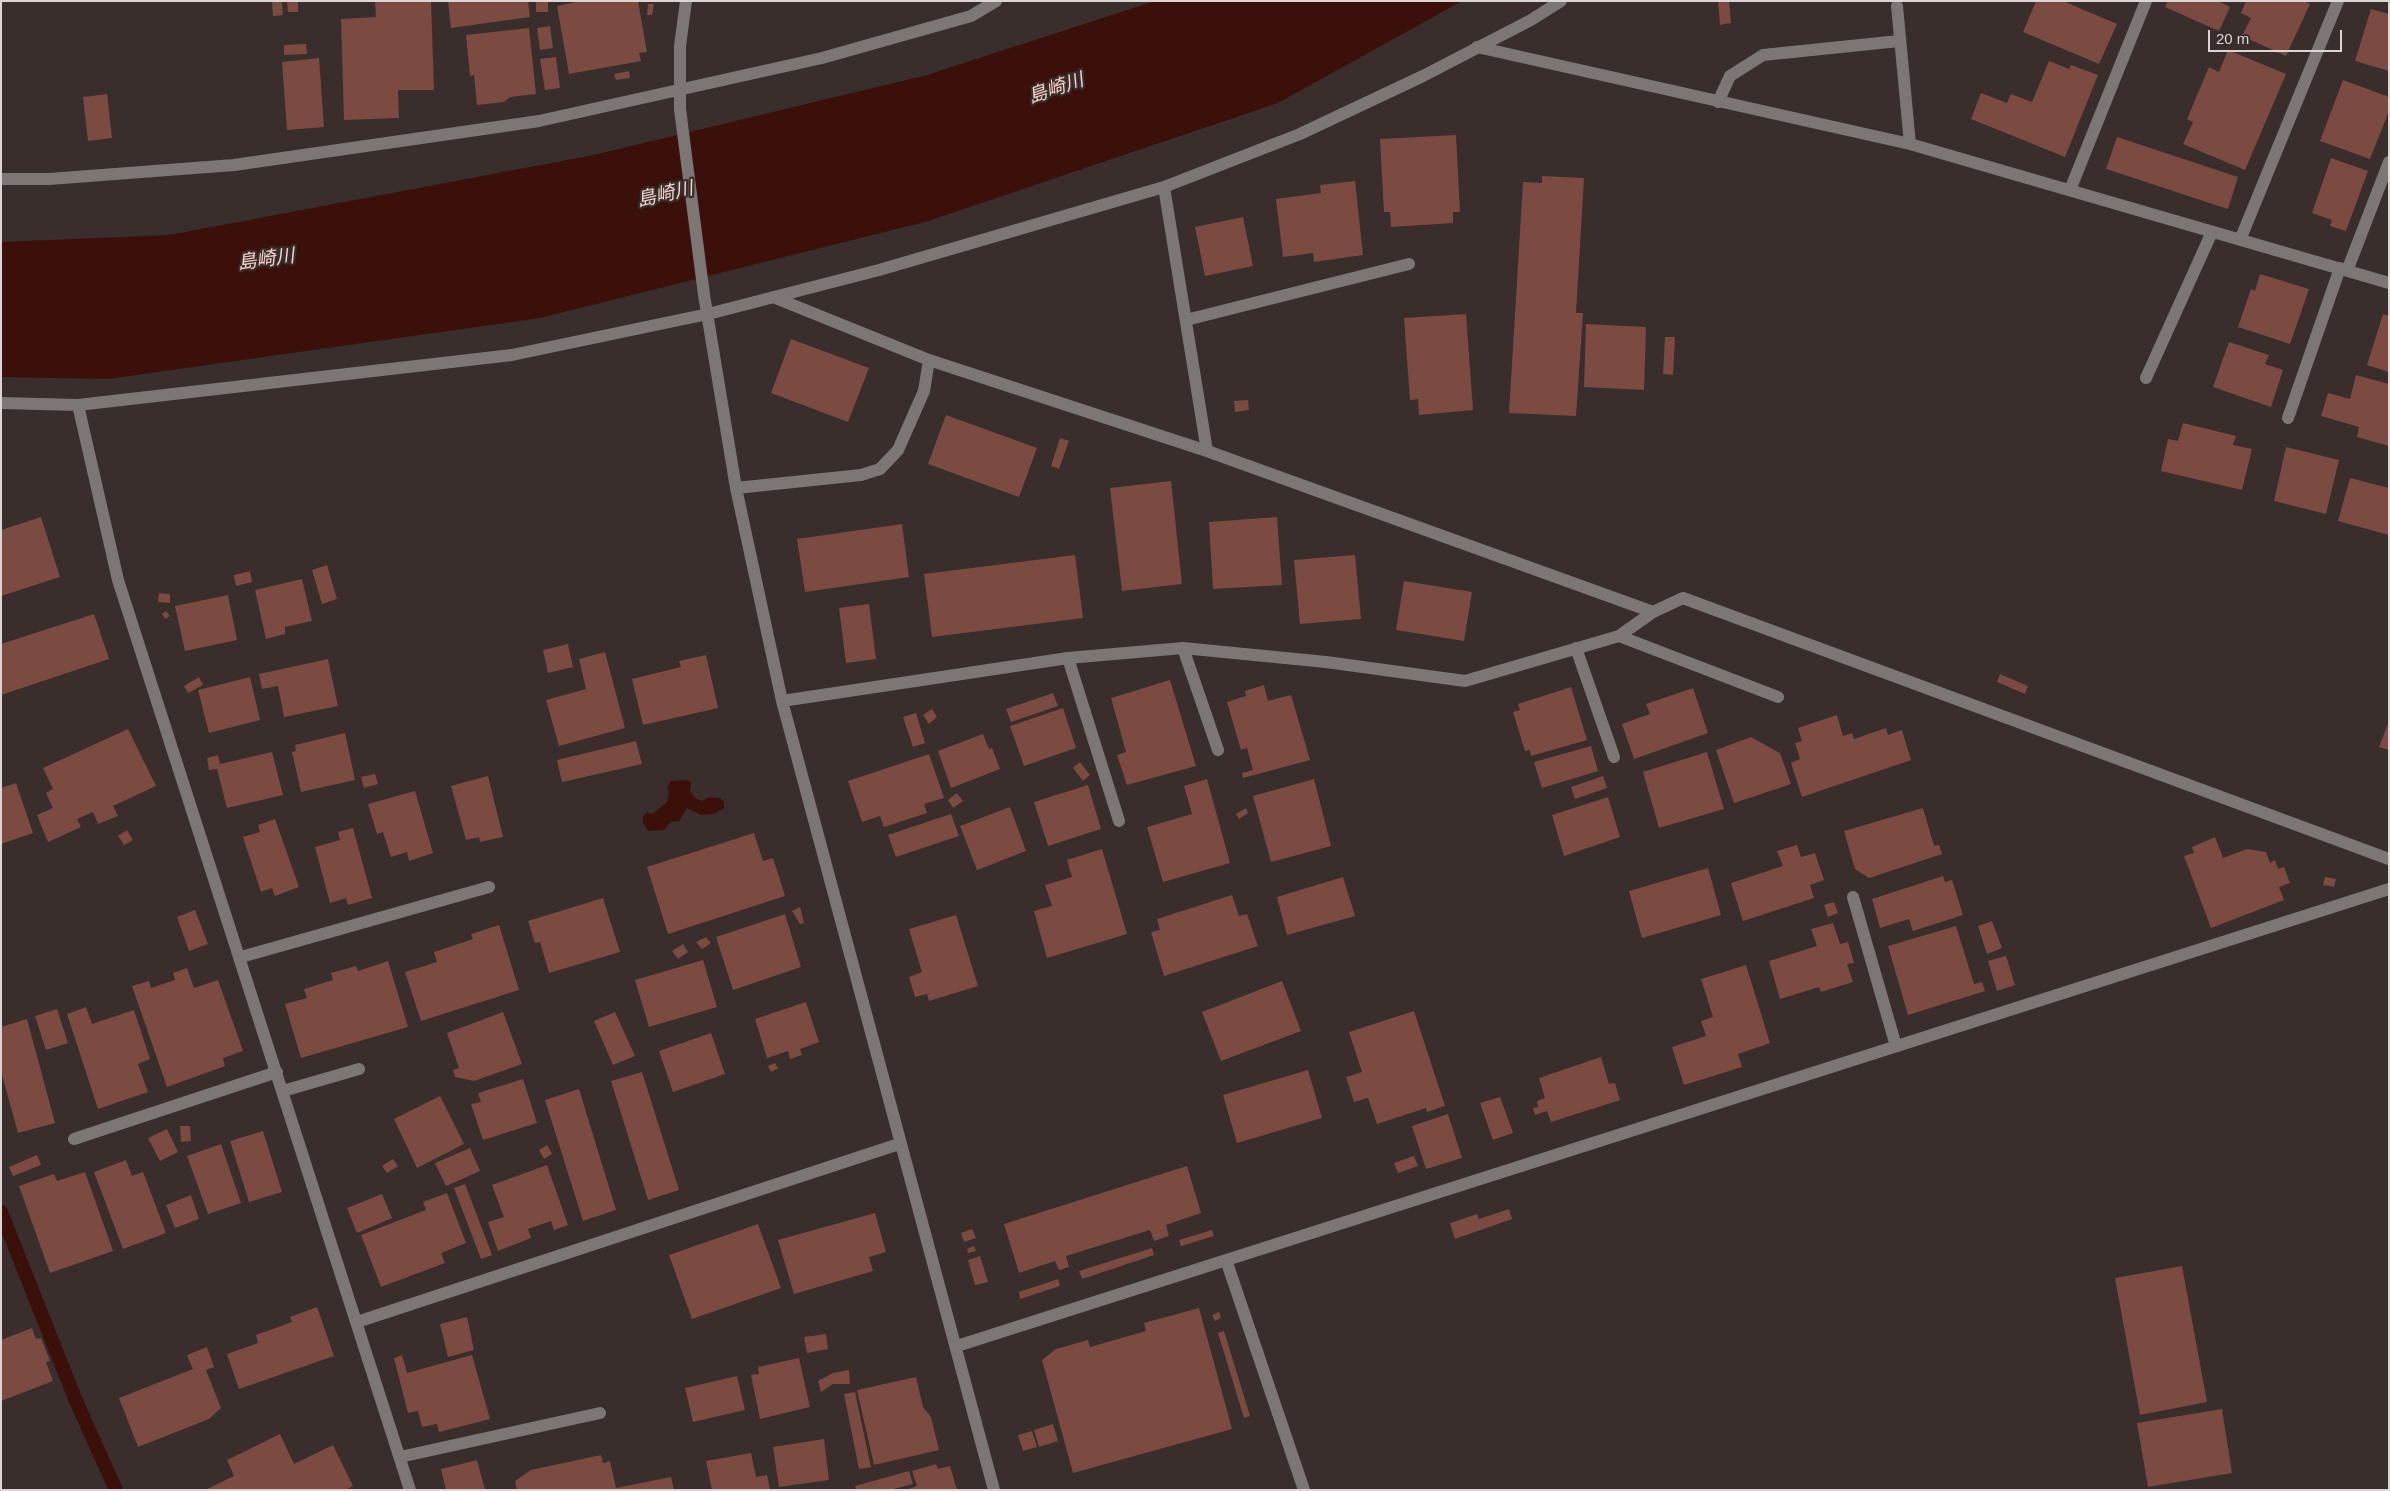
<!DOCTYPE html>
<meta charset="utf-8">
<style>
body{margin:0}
#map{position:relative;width:2390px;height:1491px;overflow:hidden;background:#392e2c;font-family:Arial,sans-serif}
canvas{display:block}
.frame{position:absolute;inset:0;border:2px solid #dcd5d4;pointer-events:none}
.scale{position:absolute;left:2208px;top:30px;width:134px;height:22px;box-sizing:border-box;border:2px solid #dcd5d4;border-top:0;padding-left:6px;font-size:15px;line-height:18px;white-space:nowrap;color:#dcd5d4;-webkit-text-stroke:4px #392e2c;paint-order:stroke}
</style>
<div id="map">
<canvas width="2390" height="1491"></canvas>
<div class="frame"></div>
<div class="scale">20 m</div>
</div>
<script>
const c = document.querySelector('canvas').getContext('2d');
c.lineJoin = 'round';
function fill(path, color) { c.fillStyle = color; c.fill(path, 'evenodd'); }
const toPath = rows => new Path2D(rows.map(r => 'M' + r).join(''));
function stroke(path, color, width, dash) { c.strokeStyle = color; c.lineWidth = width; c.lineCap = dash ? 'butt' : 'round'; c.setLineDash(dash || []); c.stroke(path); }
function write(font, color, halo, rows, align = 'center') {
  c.font = font + ' Arial,"Noto Sans JP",sans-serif'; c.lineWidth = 4.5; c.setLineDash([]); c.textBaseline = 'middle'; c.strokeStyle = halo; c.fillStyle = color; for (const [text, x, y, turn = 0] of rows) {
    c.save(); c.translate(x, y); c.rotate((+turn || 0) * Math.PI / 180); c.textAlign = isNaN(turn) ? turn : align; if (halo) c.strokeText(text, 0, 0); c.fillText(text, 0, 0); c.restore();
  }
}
fill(toPath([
 [1155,1,1462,1,1278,103,925,222,540,318,108,379,1,377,1,242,169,235,594,155,927,75],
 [687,780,691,782,690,791,695,798,702,801,709,797,720,798,724,802,724,808,714,814,701,815,687,808,679,821,671,822,664,830,648,831,643,823,643,817,647,812,652,814,667,802,669,792,667,788,671,781]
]), '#3b100a');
stroke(toPath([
 [1,1212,76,1401,116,1490]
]), '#3b100a', 14);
fill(toPath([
 [272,1,282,1,283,15,273,16],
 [298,1,298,12,288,12,287,2],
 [375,1,431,1,434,90,398,90,399,118,344,120,341,19,376,17],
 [448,1,528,1,530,17,451,28],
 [536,1,548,1,548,12,536,12],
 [582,1,638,1,647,52,639,53,641,61,569,74,557,6],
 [1718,1,1729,1,1731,23,1720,25],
 [2036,1,2063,1,2117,24,2099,64,2023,32],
 [2168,1,2218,1,2230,7,2219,31,2165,7],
 [2246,1,2304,1,2310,4,2286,56,2242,36,2251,18,2241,13],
 [648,4,654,4,652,15,647,15],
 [2371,9,2389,14,2389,71,2355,61],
 [550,26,553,48,540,50,537,28],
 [529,28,536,94,510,97,504,102,477,105,474,75,470,76,466,35],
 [306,44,307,54,284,55,284,45],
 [2228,50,2286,74,2245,170,2183,144,2193,122,2187,119,2209,67,2219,72],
 [556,57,560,88,545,90,540,59],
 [319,58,324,127,287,130,282,62],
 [2049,61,2069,69,2071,65,2098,75,2065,157,1971,119,1981,93,2007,103,2011,94,2032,102],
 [629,71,630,78,616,80,614,74],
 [2343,80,2389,97,2389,111,2370,159,2320,141],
 [107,94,112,138,88,141,83,97],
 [1456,135,1460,212,1453,212,1453,223,1391,227,1390,212,1384,212,1380,139],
 [2117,137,2238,177,2228,209,2106,169],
 [2331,158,2368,171,2346,231,2330,226,2332,220,2312,213],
 [1542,176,1584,178,1576,313,1583,313,1576,416,1509,413,1523,182,1542,183],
 [1355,181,1363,255,1314,262,1313,253,1283,257,1276,199,1321,193,1320,185],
 [1243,217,1253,266,1205,276,1195,227],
 [2260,274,2309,289,2290,344,2238,327,2251,289,2255,291],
 [1466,314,1473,410,1419,415,1418,399,1410,400,1404,318],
 [2383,314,2389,316,2389,372,2367,365],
 [1586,324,1646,327,1644,390,1584,387],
 [1665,337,1675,337,1673,375,1663,374],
 [791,339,869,368,848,422,771,393],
 [2229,342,2269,355,2265,364,2283,370,2271,407,2213,387],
 [2356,375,2389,384,2389,446,2357,437,2359,427,2321,416,2328,393,2350,399],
 [1248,400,1249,410,1235,412,1234,401],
 [946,415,1037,448,1019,497,928,464],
 [2183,423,2236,436,2233,445,2252,449,2242,490,2161,471,2168,439,2178,441],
 [1060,438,1069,441,1059,469,1051,466],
 [2286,447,2339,460,2326,514,2274,501],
 [2350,478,2389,488,2389,535,2338,521],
 [1171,481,1182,584,1122,591,1110,488],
 [41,517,60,577,1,596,1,530],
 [1277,517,1282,585,1213,589,1209,522],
 [902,524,909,577,805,592,797,539],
 [1075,555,1083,618,932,637,924,574],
 [1355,555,1361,619,1300,624,1294,560],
 [327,565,337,599,322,604,312,570],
 [250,571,252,582,236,586,234,575],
 [302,579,312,621,285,627,285,634,266,639,255,590],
 [1404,581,1472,592,1464,641,1396,630],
 [159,593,170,594,170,603,158,602],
 [228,595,237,640,185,651,175,606],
 [869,604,876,659,846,663,839,608],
 [166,611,170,616,165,619,162,614],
 [94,614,109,659,1,695,1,644],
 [568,644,573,667,548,673,543,650],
 [605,652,625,728,559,746,546,700,586,689,579,659],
 [706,655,718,708,643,725,632,679,681,667,679,661],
 [328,659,338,706,284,717,278,686,262,689,259,674],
 [2000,674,2028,686,2025,694,1997,682],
 [199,677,203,685,188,693,184,686],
 [250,677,260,720,209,733,198,690],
 [1170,680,1196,766,1127,785,1117,755,1126,752,1111,698],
 [1264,685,1268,701,1291,695,1310,760,1243,778,1242,773,1253,770,1247,748,1241,750,1227,702,1246,696,1245,691],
 [1571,687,1587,740,1531,756,1530,750,1525,751,1513,712,1520,710,1518,704],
 [1693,688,1708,733,1634,759,1622,724,1650,714,1646,704],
 [1053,693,1058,706,1011,722,1006,709],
 [1063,708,1076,748,1024,766,1010,726],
 [932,709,937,717,929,724,923,715],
 [916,713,925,743,913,747,903,717],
 [1837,715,1843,736,1852,733,1854,739,1886,728,1888,735,1902,730,1911,760,1802,797,1791,763,1800,759,1795,743,1802,741,1798,728],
 [2389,721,2389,750,2379,747],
 [128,729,156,786,113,806,118,816,98,824,93,812,77,819,81,827,48,842,37,815,53,808,46,793,53,789,43,768],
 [345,733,355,780,301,792,292,752,296,751,295,745],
 [983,734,989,749,992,748,1000,769,951,788,938,751],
 [1751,737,1780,753,1791,784,1734,803,1716,750],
 [636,741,642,764,562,782,557,760],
 [1591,746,1598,771,1542,788,1534,762],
 [272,752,283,795,227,808,217,769,209,770,207,758,218,755,220,764],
 [1707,752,1724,809,1659,828,1643,772],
 [929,754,944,798,924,804,927,813,884,827,880,816,862,822,848,781],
 [1080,762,1090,775,1083,781,1073,768],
 [375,774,378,784,364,788,361,777],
 [488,776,503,837,480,842,479,837,466,840,451,786],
 [1603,776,1607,788,1575,799,1571,787],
 [1207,779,1230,863,1163,882,1147,827,1192,814,1184,786],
 [1314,779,1331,846,1271,862,1253,796],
 [16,783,33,833,1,844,1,788],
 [1088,785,1101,829,1048,846,1034,802],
 [415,791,433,853,409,861,407,852,391,857,383,832,377,834,368,804],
 [957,793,963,801,953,808,948,800],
 [1608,797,1620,837,1564,856,1552,815],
 [1010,807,1026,851,977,870,960,826],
 [1246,808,1248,813,1239,819,1236,814],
 [1923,808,1934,846,1939,845,1942,854,1869,878,1855,869,1844,831],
 [951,814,959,836,896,857,888,835],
 [275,819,299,887,275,896,272,888,261,892,243,837,260,832,258,825],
 [353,828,372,898,348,905,346,898,330,903,315,847,340,840,338,832],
 [127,830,133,840,124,845,118,836],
 [754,833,763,861,773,858,785,896,668,934,647,867],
 [2215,837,2223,858,2247,849,2266,852,2270,863,2275,860,2278,869,2284,867,2290,883,2279,887,2284,900,2211,928,2184,856,2194,853,2192,847],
 [1797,845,1801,857,1815,853,1824,880,1810,885,1814,898,1743,921,1731,883,1783,866,1777,851],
 [1102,849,1127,934,1047,958,1034,911,1052,906,1045,885,1072,877,1067,860],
 [1708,868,1721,915,1642,938,1629,891],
 [1943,876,1945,882,1952,880,1963,915,1913,931,1909,919,1880,928,1872,899],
 [1343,877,1355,916,1287,935,1277,897],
 [2325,877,2336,879,2334,887,2323,885],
 [1232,895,1239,916,1247,914,1258,946,1164,976,1151,932,1160,930,1157,919],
 [603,898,620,952,549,973,540,942,535,943,528,921],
 [1834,902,1838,913,1828,917,1824,905],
 [800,907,804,923,800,924,792,911],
 [195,910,208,944,189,951,177,917],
 [785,914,801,967,733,990,716,937],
 [956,915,978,986,929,1001,927,994,915,997,909,977,922,972,909,929],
 [1992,921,2002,948,1987,954,1978,926],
 [1833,923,1840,944,1848,942,1854,963,1847,964,1853,982,1821,992,1819,987,1780,999,1769,961,1817,946,1811,929],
 [499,925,519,990,421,1021,405,972,437,962,434,952,473,939,471,934],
 [1956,926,1974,984,1982,982,1985,991,1908,1015,1888,946],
 [706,937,711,943,702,949,696,942],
 [683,944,688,952,678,959,672,951],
 [2006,956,2015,985,1997,991,1988,961],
 [703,960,717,1007,649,1027,635,980],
 [388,961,408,1027,301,1058,285,1004,307,998,304,989,333,980,331,973,356,966,358,971],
 [1746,965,1770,1043,1738,1054,1742,1067,1684,1085,1672,1047,1706,1036,1701,1021,1713,1017,1701,979],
 [187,968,194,988,218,980,243,1051,223,1058,225,1066,167,1087,132,986,149,981,151,988,175,980,173,973],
 [1282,981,1301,1031,1221,1061,1202,1012],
 [806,1002,819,1042,800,1049,802,1055,790,1059,788,1051,767,1058,755,1019],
 [86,1007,92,1024,134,1010,150,1059,138,1064,148,1092,98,1109,67,1014],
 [57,1009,68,1043,46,1050,35,1016],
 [1414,1011,1445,1106,1427,1112,1426,1108,1377,1124,1368,1098,1354,1102,1346,1077,1362,1072,1349,1032],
 [503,1012,522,1064,474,1081,455,1077,453,1070,459,1068,447,1033],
 [615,1012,635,1056,613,1065,594,1021],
 [27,1019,55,1123,18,1133,1,1071,1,1027],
 [711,1033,725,1074,673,1092,659,1051],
 [1601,1057,1609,1084,1615,1083,1620,1100,1551,1122,1547,1111,1535,1115,1533,1108,1538,1107,1537,1101,1545,1098,1539,1078],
 [775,1063,778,1068,771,1072,768,1066],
 [1308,1070,1322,1118,1237,1143,1223,1095],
 [642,1072,679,1190,648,1200,611,1081],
 [523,1079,537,1123,483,1140,471,1104,481,1102,478,1093],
 [579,1089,616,1210,583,1221,545,1100],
 [440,1096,464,1144,417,1168,394,1119],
 [1500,1097,1513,1133,1493,1140,1480,1103],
 [1448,1114,1462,1158,1426,1169,1412,1126],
 [180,1126,190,1126,191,1141,181,1142],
 [167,1129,178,1152,160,1161,148,1138],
 [263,1131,282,1192,249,1202,230,1141],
 [221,1144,241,1203,208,1214,187,1156],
 [547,1145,552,1154,544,1159,539,1150],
 [470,1148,480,1171,446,1186,435,1163],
 [37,1155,41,1165,13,1176,9,1167],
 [1414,1156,1418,1166,1398,1173,1394,1163],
 [393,1159,398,1166,387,1173,382,1166],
 [126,1160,132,1176,143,1172,166,1233,123,1249,94,1172],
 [547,1165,568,1225,554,1230,551,1221,528,1229,531,1238,498,1251,488,1222,504,1217,492,1185],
 [1187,1166,1201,1213,1166,1225,1169,1236,1154,1241,1150,1230,1066,1256,1069,1267,1059,1270,1055,1261,1019,1273,1004,1224],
 [85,1172,113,1251,50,1273,19,1186,54,1174,57,1181],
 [465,1184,492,1255,481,1259,454,1188],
 [447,1193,466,1243,441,1253,445,1263,381,1287,361,1235,426,1210,423,1202],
 [382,1194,392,1218,357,1233,347,1208],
 [191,1195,199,1219,175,1228,166,1205],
 [1509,1209,1512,1219,1455,1239,1450,1223,1477,1214,1479,1219],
 [875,1213,886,1252,869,1257,873,1271,794,1294,778,1240],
 [758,1224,781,1288,692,1319,669,1255],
 [972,1229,976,1238,964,1242,961,1233],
 [1212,1230,1214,1236,1181,1246,1179,1240],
 [974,1246,976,1251,968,1253,967,1249],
 [1152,1248,1154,1255,1082,1279,1079,1271],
 [980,1256,988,1282,975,1285,968,1260],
 [2182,1266,2207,1402,2140,1415,2115,1278],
 [1058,1279,1060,1286,1020,1299,1019,1292],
 [317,1307,334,1356,239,1389,227,1354,258,1343,256,1335,292,1322,290,1317],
 [1199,1308,1232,1429,1073,1473,1042,1360,1056,1349,1088,1340,1090,1347,1146,1331,1144,1323],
 [1219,1312,1221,1318,1215,1321,1212,1315],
 [467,1317,474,1350,448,1357,440,1324],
 [32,1328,36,1339,41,1338,50,1361,46,1362,53,1381,1,1401,1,1340],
 [1224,1331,1250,1416,1244,1418,1218,1333],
 [826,1334,828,1349,807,1353,804,1337],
 [207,1347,214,1367,206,1370,221,1408,209,1419,138,1447,119,1398,193,1369,187,1355],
 [402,1355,407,1373,472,1355,490,1419,439,1432,437,1424,422,1427,418,1411,408,1413,394,1358],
 [799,1358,810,1407,760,1419,751,1375,759,1374,758,1367],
 [849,1370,850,1384,833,1384,821,1392,818,1381,833,1373],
 [737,1376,745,1410,693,1422,685,1388],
 [916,1377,923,1407,931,1417,939,1450,874,1465,857,1390],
 [855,1392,871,1467,859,1469,844,1394],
 [2222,1409,2232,1473,2148,1487,2137,1423],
 [1053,1424,1058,1441,1039,1447,1034,1430],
 [1032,1431,1037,1447,1023,1451,1018,1435],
 [280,1434,294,1464,333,1445,353,1486,345,1490,205,1490,234,1476,227,1460],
 [824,1439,829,1480,779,1487,773,1447],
 [751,1453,756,1477,767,1475,770,1490,712,1490,706,1461],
 [601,1455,603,1463,610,1461,616,1488,671,1477,674,1490,517,1490,515,1481,531,1470],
 [477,1460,485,1490,446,1490,441,1469],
 [936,1464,938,1469,950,1466,957,1490,906,1490,917,1486,912,1471],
 [909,1471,913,1484,890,1490,856,1490,855,1486]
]), '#7b4a41');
stroke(toPath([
 [686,1,680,46,680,109,704,295,736,488,782,701,994,1490],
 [1897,6,1910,144],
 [1477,47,1910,144,2389,283],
 [1718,102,1730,76,1763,55,1899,41],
 [1,179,49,179,234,165,539,121,822,58,971,16,996,1],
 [1164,187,1207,451],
 [2070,190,2146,1],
 [2240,240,2338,1],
 [2347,271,2389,162],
 [773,297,929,360,1207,451,1653,612],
 [1186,320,1409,264],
 [2146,378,2212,232],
 [1,403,78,405,512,355,708,314,879,270,1164,187,1300,134,1423,76,1531,20,1561,1],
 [78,405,118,580,410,1490],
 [2288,418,2340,268],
 [736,488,861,475,880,469,898,450,924,391,929,360],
 [1619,636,1778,697],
 [1183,648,1218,750],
 [1576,648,1614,757],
 [1068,658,1119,821],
 [782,701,1068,658,1183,648,1326,662,1465,681,1619,636,1653,612,1683,598,2389,859],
 [1853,897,1896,1046],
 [241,957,489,887],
 [283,1091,359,1069],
 [74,1139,277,1072],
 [1226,1260,1304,1490],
 [357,1322,899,1144],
 [957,1346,2389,889],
 [400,1457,600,1413]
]), '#7c7675', 12);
write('italic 19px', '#f7d4cd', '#392e2c', [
 ["島崎川",1056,89,-19],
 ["島崎川",665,195,-13],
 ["島崎川",266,260,-8]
]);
</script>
